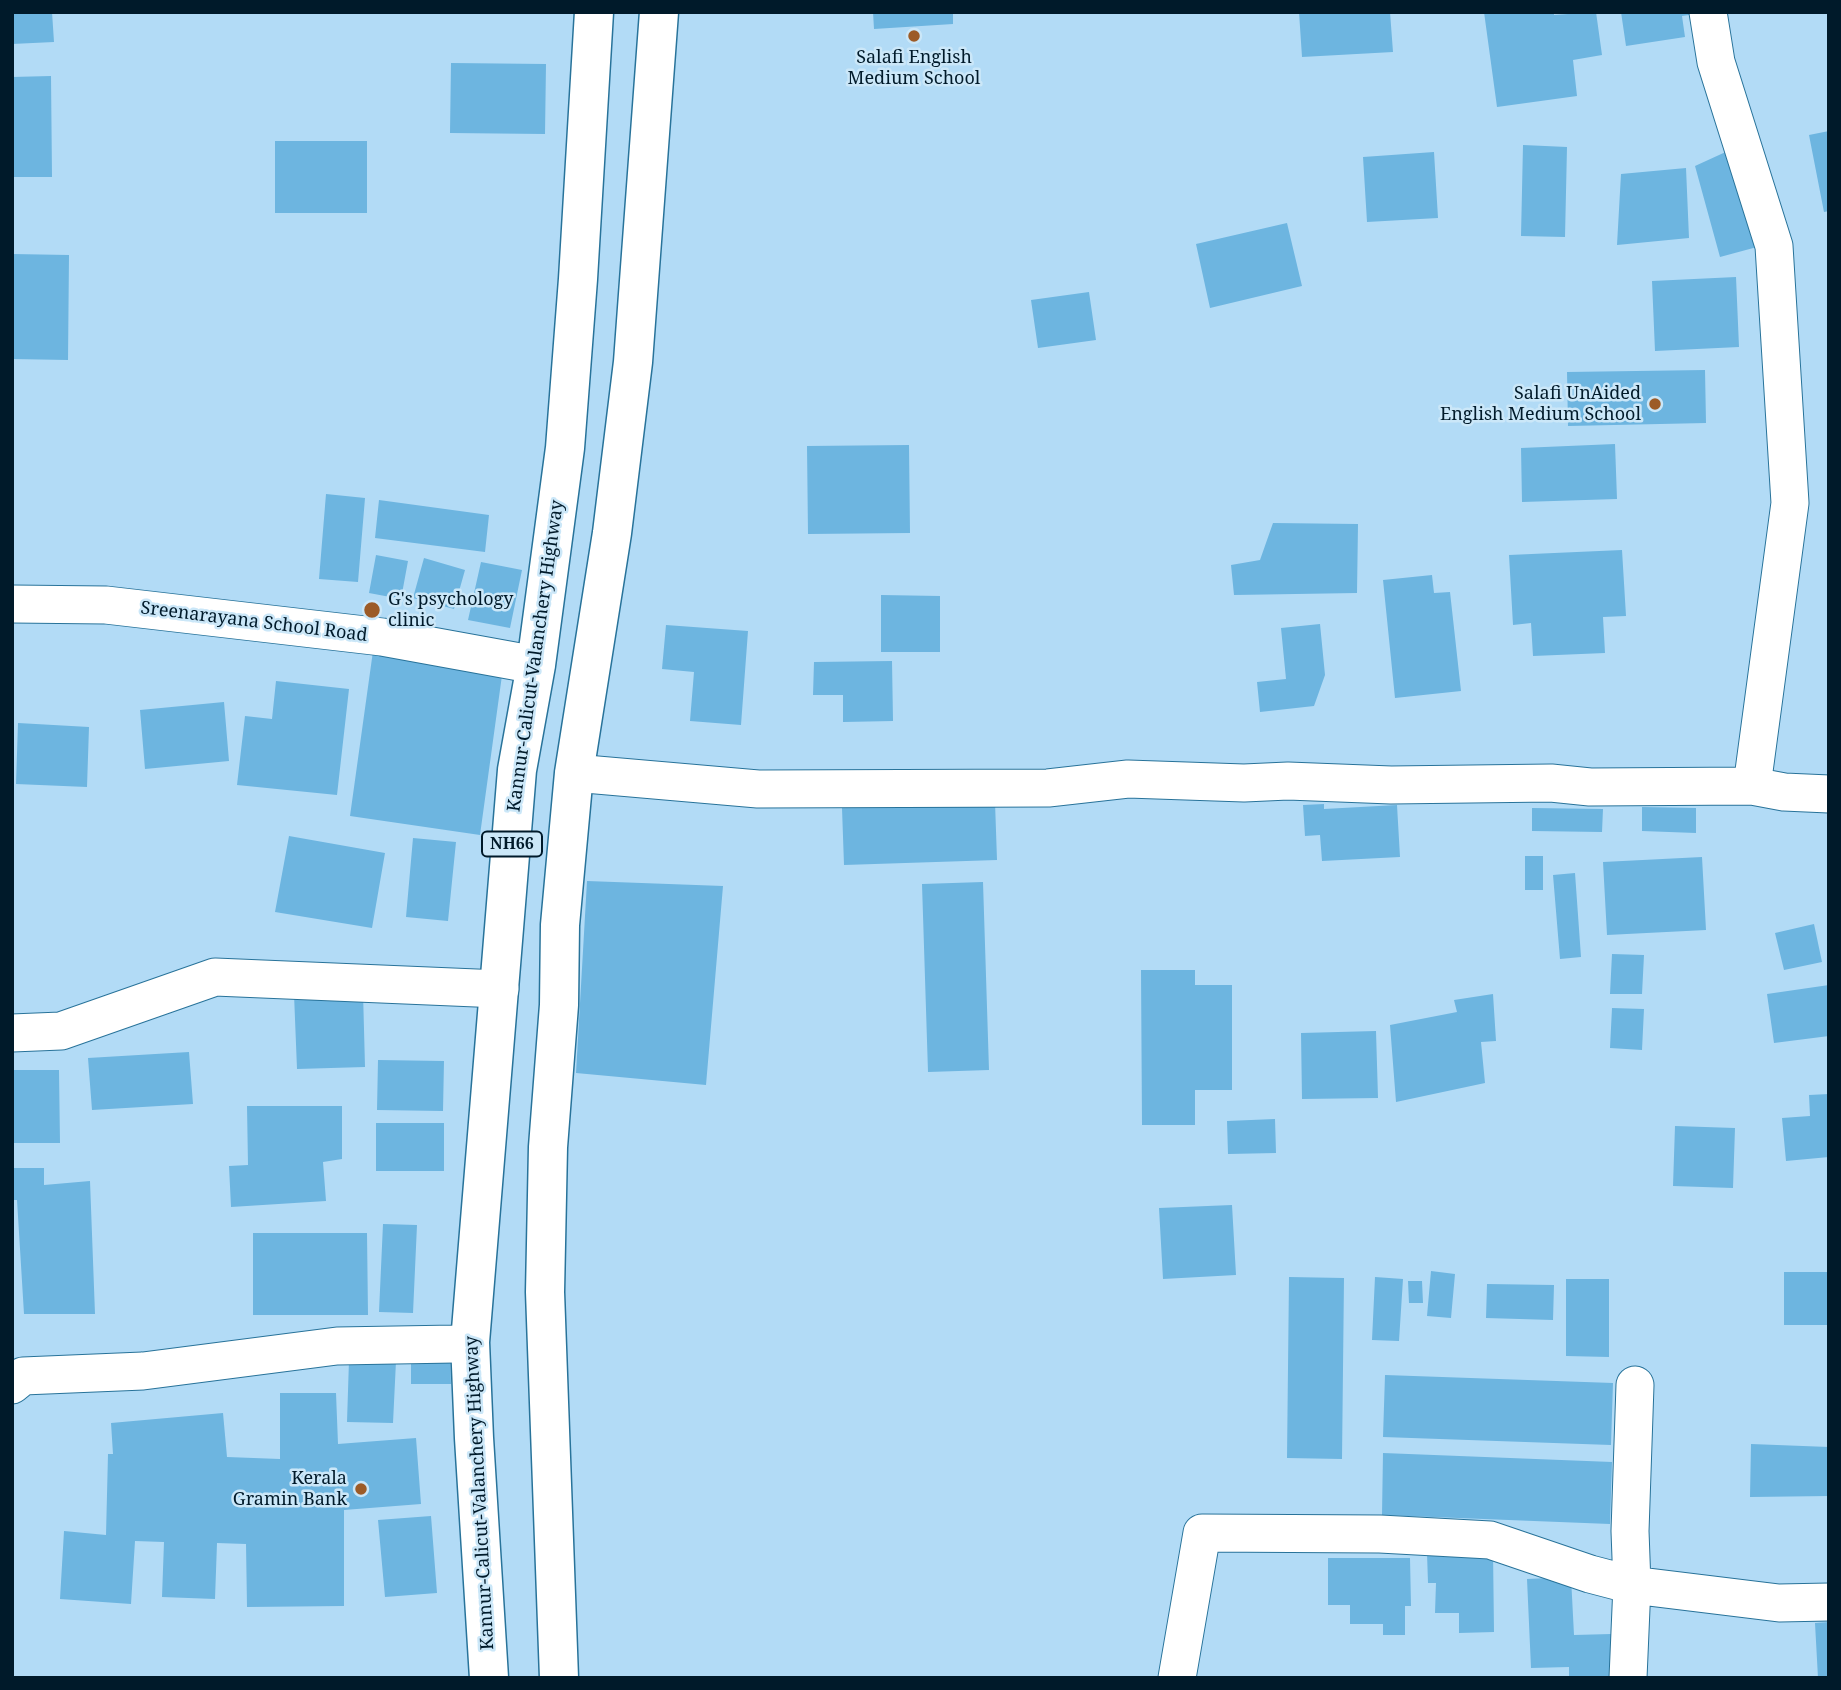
<!DOCTYPE html>
<style>
body{margin:0}
#map{position:relative;width:1841px;height:1690px;overflow:hidden;background:#b2dbf6;font-family:"Noto Serif",serif}
canvas{display:block}
.frame{position:absolute;inset:0;border:14px solid #001a2a;pointer-events:none}
</style>
<div id="map">
<canvas width="1841" height="1690"></canvas>
<div class="frame"></div>
</div>
<script>
const c = document.querySelector('canvas').getContext('2d');
c.lineJoin = 'round';
function fill(path, color) { c.fillStyle = color; c.fill(path, 'evenodd'); }
const toPath = rows => new Path2D(rows.map(r => 'M' + r).join(''));
function stroke(path, color, width, dash) { c.strokeStyle = color; c.lineWidth = width; c.lineCap = dash ? 'butt' : 'round'; c.setLineDash(dash || []); c.stroke(path); }
function write(font, color, halo, rows, align = 'center') {
  c.font = font + ' "Noto Serif",serif'; c.lineWidth = 5; c.setLineDash([]); c.textBaseline = 'middle'; c.strokeStyle = halo; c.fillStyle = color; for (const [text, x, y, turn = 0] of rows) {
    c.save(); c.translate(x, y); c.rotate((+turn || 0) * Math.PI / 180); c.textAlign = isNaN(turn) ? turn : align; if (halo) c.strokeText(text, 0, 0); c.fillText(text, 0, 0); c.restore();
  }
}
fill(toPath([
 [12,12,52,12,54,42,12,44],
 [873,12,953,12,953,24,874,29],
 [1299,12,1390,12,1393,52,1302,57],
 [1484,12,1554,12,1554,15,1596,12,1602,55,1573,60,1577,96,1497,107],
 [1621,12,1696,12,1696,14,1682,16,1685,37,1626,46],
 [451,63,546,64,545,134,450,133],
 [51,76,52,177,12,177,12,77],
 [1829,131,1829,211,1824,212,1809,135],
 [275,141,367,141,367,213,275,213],
 [1523,145,1567,147,1565,237,1521,236],
 [1730,150,1757,247,1720,257,1695,166],
 [1434,152,1438,218,1367,222,1363,157],
 [1686,168,1689,238,1617,245,1621,174],
 [1287,223,1302,286,1210,308,1196,244],
 [12,254,69,255,68,360,12,359],
 [1736,277,1739,347,1655,351,1652,281],
 [1089,292,1096,340,1038,348,1031,300],
 [1705,370,1706,423,1568,426,1567,372],
 [1615,444,1617,499,1522,502,1521,448],
 [909,445,910,533,808,534,807,446],
 [326,494,365,498,358,582,319,579],
 [379,500,489,515,485,552,375,538],
 [1273,523,1358,524,1357,593,1234,595,1231,565,1260,560],
 [1622,550,1626,616,1603,617,1605,653,1533,656,1531,623,1513,625,1509,555],
 [376,555,408,561,401,599,369,593],
 [424,558,465,570,454,609,413,598],
 [481,562,522,570,510,628,468,620],
 [1432,575,1434,593,1450,592,1461,691,1395,698,1383,580],
 [881,595,940,596,940,652,881,652],
 [1320,624,1325,675,1314,706,1260,712,1257,682,1286,679,1281,628],
 [666,625,748,631,741,725,690,721,694,672,662,669],
 [373,651,503,668,480,835,350,816],
 [892,661,893,721,843,722,843,695,813,695,814,662],
 [276,681,349,689,337,795,237,785,245,716,272,719],
 [224,702,229,761,145,769,140,710],
 [18,723,89,727,87,787,16,784],
 [995,802,997,860,844,865,842,808],
 [1324,804,1324,809,1397,805,1400,857,1322,861,1320,835,1305,836,1303,805],
 [1642,807,1696,808,1696,833,1642,831],
 [1532,808,1603,809,1602,832,1532,831],
 [289,836,385,853,372,928,275,912],
 [413,838,456,842,448,921,406,917],
 [1525,856,1543,856,1543,890,1525,890],
 [1702,857,1706,930,1607,935,1603,862],
 [1575,873,1581,957,1560,959,1553,875],
 [587,881,723,886,706,1085,576,1073],
 [983,882,989,1070,928,1072,922,884],
 [1814,924,1822,962,1784,970,1775,933],
 [1612,954,1644,955,1642,994,1610,994],
 [1141,970,1195,970,1195,985,1232,985,1232,1090,1195,1090,1195,1125,1142,1125],
 [1829,985,1829,1036,1774,1043,1767,994],
 [363,992,365,1067,297,1069,294,994],
 [1493,994,1496,1041,1481,1042,1485,1083,1396,1102,1390,1025,1457,1012,1454,1000],
 [1612,1008,1644,1009,1642,1050,1610,1048],
 [1376,1031,1378,1098,1302,1099,1301,1033],
 [189,1052,193,1104,92,1110,88,1058],
 [378,1060,444,1061,443,1111,377,1110],
 [12,1070,59,1070,60,1143,12,1143],
 [1829,1094,1829,1157,1786,1161,1782,1118,1810,1116,1809,1095],
 [247,1106,342,1106,342,1159,323,1162,326,1201,231,1207,229,1166,248,1165],
 [1275,1119,1276,1153,1228,1154,1227,1121],
 [376,1123,444,1123,444,1171,376,1171],
 [1675,1126,1735,1128,1733,1188,1673,1186],
 [12,1168,44,1168,44,1185,90,1181,95,1314,24,1314,17,1200,12,1200],
 [1232,1205,1236,1275,1163,1279,1159,1208],
 [383,1224,417,1225,413,1313,379,1312],
 [253,1233,367,1233,368,1315,253,1315],
 [1431,1271,1455,1274,1451,1318,1427,1316],
 [1784,1272,1829,1272,1829,1325,1784,1325],
 [1289,1277,1344,1278,1342,1459,1287,1458],
 [1375,1277,1403,1279,1399,1341,1372,1340],
 [1566,1279,1609,1279,1609,1357,1566,1356],
 [1408,1281,1422,1281,1423,1303,1409,1303],
 [1487,1284,1554,1285,1553,1320,1486,1318],
 [411,1354,450,1354,451,1384,411,1384],
 [349,1360,396,1361,393,1423,347,1422],
 [1385,1375,1613,1383,1611,1445,1383,1437],
 [280,1393,336,1393,338,1444,416,1438,421,1504,344,1510,344,1606,247,1607,246,1544,217,1543,215,1599,162,1597,164,1542,135,1541,131,1604,60,1599,64,1531,106,1535,108,1454,113,1454,111,1423,223,1413,227,1457,280,1459],
 [1751,1444,1829,1447,1829,1496,1750,1497],
 [1383,1453,1612,1462,1610,1524,1382,1515],
 [431,1516,437,1593,385,1597,378,1520],
 [1493,1551,1494,1632,1459,1633,1459,1613,1435,1613,1436,1583,1428,1583,1427,1553],
 [1328,1558,1410,1558,1411,1606,1405,1606,1405,1635,1383,1635,1383,1624,1350,1624,1350,1605,1328,1605],
 [1571,1577,1574,1635,1611,1634,1612,1678,1569,1678,1569,1667,1531,1668,1527,1579],
 [1829,1622,1829,1678,1818,1678,1815,1623]
]), '#6db5e0');
const minor = toPath([
 [1708,12,1716,62,1774,246,1790,503,1752,786],
 [12,604,106,605,382,637,536,665],
 [574,773,758,789,1048,788,1128,779,1244,783,1288,781,1391,785,1551,783,1590,787,1752,786,1784,792,1829,794],
 [12,1033,61,1031,215,977,500,989],
 [12,1385,23,1376,143,1371,337,1346,455,1344,470,1342],
 [1177,1678,1202,1533,1380,1534,1490,1540,1590,1574,1632,1585,1779,1603,1829,1602],
 [1628,1678,1632,1585,1630,1531,1635,1385]
]);
const trunk = toPath([
 [489,1678,474,1438,470,1342,517,770,536,665,565,448,578,279,594,12],
 [559,1678,545,1292,548,1147,559,1005,560,925,574,773,612,533,633,362,659,12]
]);
stroke(minor, '#28739a', 39);
stroke(trunk, '#28739a', 41);
stroke(minor, '#fff', 37);
stroke(trunk, '#fff', 38);
for (const [x, y, r, color] of [
 [914,36,7,"#9c5b27"],
 [1655,404,7,"#9c5b27"],
 [372,610,9,"#9c5b27"],
 [361,1489,7,"#9c5b27"]
]) { const dot = new Path2D(); dot.arc(x, y, r, 0, 2 * Math.PI); c.fillStyle = color; c.fill(dot); stroke(dot, '#cbe7f8', 2.5); }
for (const [x, y, w] of [
 [512,844,60]
]) { const box = new Path2D(); box.roundRect(x - w / 2, y - 12.5, w, 25, 5); c.fillStyle = '#cbe7f8'; c.fill(box); stroke(box, '#001a2a', 2); }
write('bold 16px', '#001a2a', null, [
 ["NH66",512,844]
]);
write('18px', '#001a2a', '#cbe7f8', [
 ["Salafi English",914,58,"center"],
 ["Medium School",914,79,"center"],
 ["Salafi UnAided",1641,394],
 ["English Medium School",1641,415],
 ["G's psychology",388,600,"left"],
 ["clinic",388,621,"left"],
 ["Kerala",347,1479],
 ["Gramin Bank",347,1500]
], 'right');
write('18px', '#001a2a', '#cbe7f8', [
 ["Sreenarayana School Road",254,622,7],
 ["Kannur-Calicut-Valanchery Highway",536,656,-82],
 ["Kannur-Calicut-Valanchery Highway",480,1493,-93]
]);
</script>
